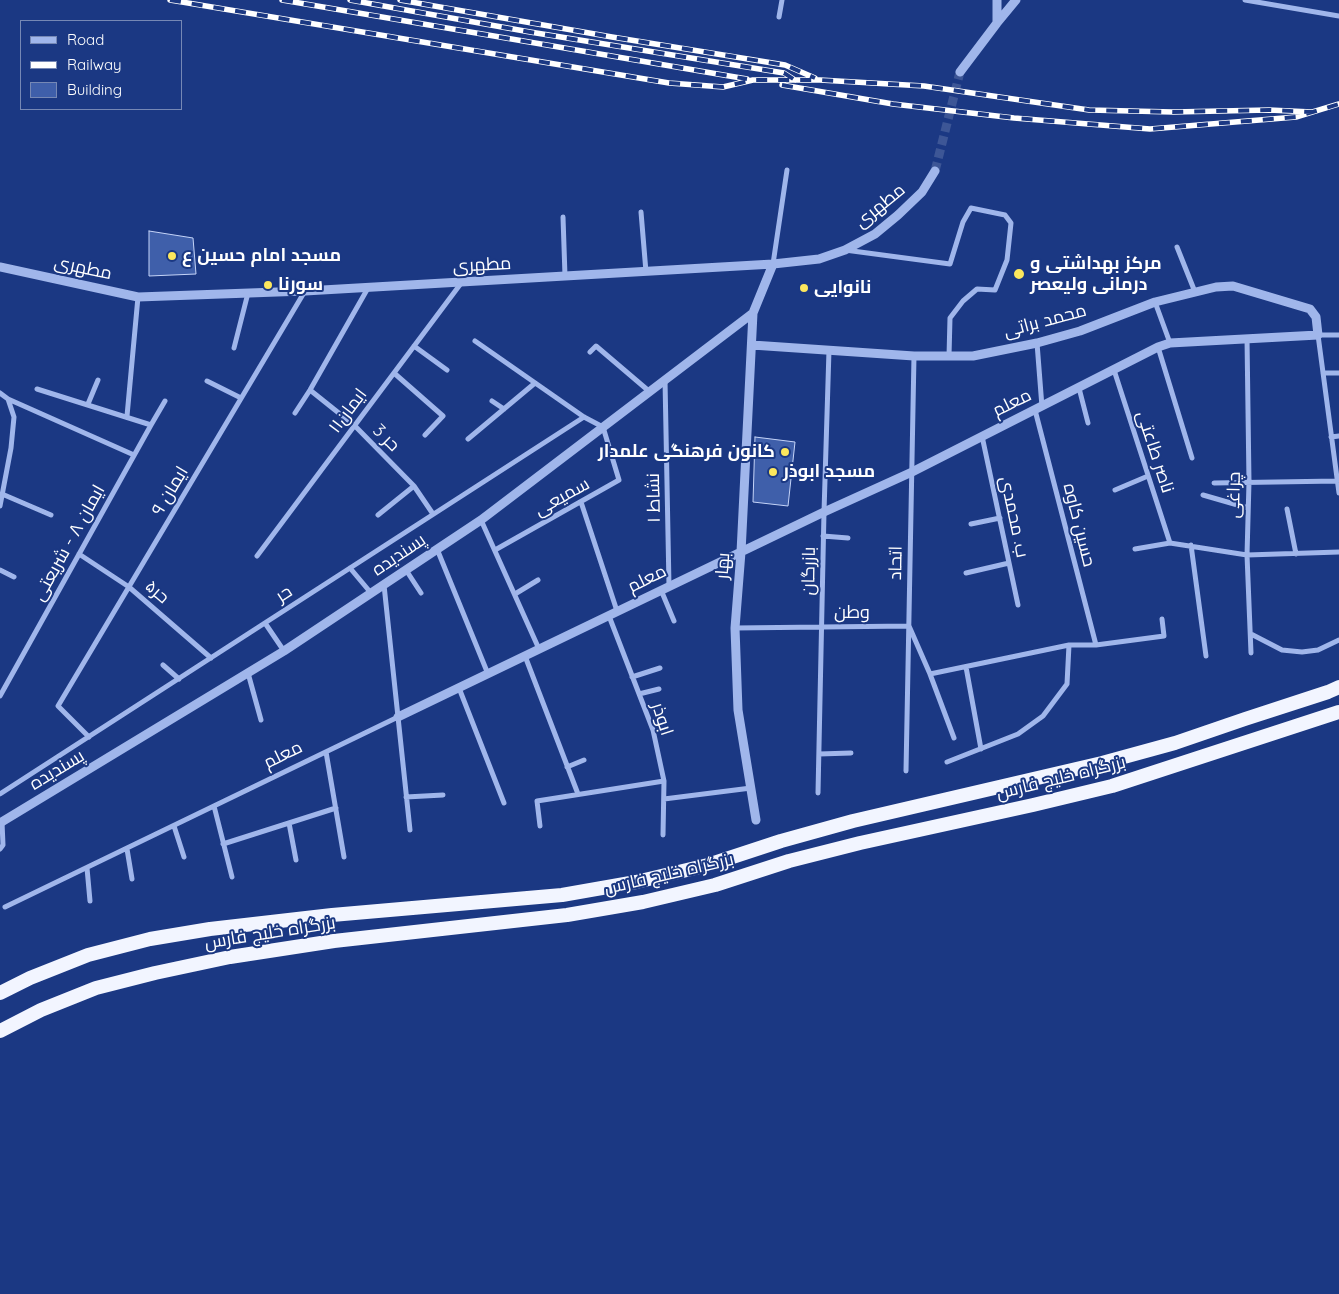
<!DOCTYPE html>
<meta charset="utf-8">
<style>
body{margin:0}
#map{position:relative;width:1339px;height:1294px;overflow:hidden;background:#1b3883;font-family:Quicksand,sans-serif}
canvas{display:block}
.legend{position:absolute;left:20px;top:20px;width:162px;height:90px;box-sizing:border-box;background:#1b3883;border:1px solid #7688b5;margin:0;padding:6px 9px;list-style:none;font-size:15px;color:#fff}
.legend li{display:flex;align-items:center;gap:10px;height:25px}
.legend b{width:25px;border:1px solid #7688b5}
</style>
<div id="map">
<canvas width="1339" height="1294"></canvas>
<ul class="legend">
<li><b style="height:6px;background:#a0b6eb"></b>Road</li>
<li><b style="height:6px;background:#fff"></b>Railway</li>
<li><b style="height:14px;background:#3f5faa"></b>Building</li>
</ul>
</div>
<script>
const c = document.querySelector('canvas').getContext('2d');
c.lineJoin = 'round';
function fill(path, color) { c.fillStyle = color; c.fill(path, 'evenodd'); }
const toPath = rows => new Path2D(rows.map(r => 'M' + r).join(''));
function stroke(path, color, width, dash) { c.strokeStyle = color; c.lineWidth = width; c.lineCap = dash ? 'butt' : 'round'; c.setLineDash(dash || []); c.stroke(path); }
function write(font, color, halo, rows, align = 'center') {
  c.font = font + ' Quicksand,Cairo,sans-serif'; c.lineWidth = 4; c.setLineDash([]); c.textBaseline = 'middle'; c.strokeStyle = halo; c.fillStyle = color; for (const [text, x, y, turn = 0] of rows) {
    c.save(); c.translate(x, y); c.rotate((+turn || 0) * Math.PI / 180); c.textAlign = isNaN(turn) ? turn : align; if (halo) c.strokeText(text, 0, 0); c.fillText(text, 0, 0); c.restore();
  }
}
const building = toPath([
 [149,231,193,238,196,274,149,276,149,231],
 [755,437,795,442,788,506,753,502,755,437]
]);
fill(building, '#3f5faa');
stroke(building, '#c5d4f8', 1);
stroke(toPath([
 [935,171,960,72]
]), '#3d5696', 9, [9, 4.5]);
stroke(toPath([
 [1245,0,1339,16],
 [779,17,782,0],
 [641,212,646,272],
 [563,217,565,276],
 [1177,247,1195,292],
 [845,250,950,264,963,222,971,208,1005,215,1011,223,1007,260,995,290,977,289,963,301,950,318,949,356],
 [773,264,787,170],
 [1155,302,1170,343],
 [1339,335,1318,335,1339,493],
 [1247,338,1249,482,1247,555,1251,653],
 [475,341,584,417,603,427,619,480,495,550],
 [1037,343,1042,407],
 [414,346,447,370],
 [1158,347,1192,458],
 [234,348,248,293],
 [590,352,596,346,650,392],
 [1114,370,1170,543],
 [394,373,443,416,425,435],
 [1323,373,1339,373],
 [665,380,669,586],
 [207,381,241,398],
 [1079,388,1088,423],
 [37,389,151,425],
 [310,390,355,426,414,486,433,514],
 [0,393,8,399,134,455],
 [492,401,504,409],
 [88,404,98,380],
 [1035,410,1096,645],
 [295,413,310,390,368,288],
 [127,416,138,297],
 [982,436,1018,605],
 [1331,437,1339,436],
 [468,439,535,383],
 [1214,483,1337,481],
 [1115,490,1148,476],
 [2,494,51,515],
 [1203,495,1248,508],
 [581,502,617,611],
 [0,506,11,448,14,417,8,399],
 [1287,509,1296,554],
 [378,515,414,486],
 [481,520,539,649],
 [971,524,1000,518],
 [823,536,848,538],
 [1191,545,1206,656],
 [437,549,488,674],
 [1135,549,1170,543,1247,555,1339,552],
 [79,554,129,587,211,658],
 [257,556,462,282],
 [350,568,371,593],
 [0,570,14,577],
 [406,570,421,593],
 [966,573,1009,563],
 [384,585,410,830],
 [661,590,674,621],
 [515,594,538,580],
 [609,616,653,730,664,781,663,835],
 [265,623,284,651],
 [735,628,909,626,930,674,954,738],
 [1251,634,1282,650,1302,652,1318,650,1339,640],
 [525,656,578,794],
 [163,665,179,679],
 [966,667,981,749],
 [248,673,261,720],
 [930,674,1069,645,1096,645,1164,636,1162,619],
 [632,677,660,668],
 [459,688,504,803],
 [639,694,659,689],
 [0,696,151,425,165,401],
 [89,737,58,706,305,291],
 [326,752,344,857],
 [819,754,851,753],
 [947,762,1018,734,1043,716,1067,684,1069,645],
 [567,767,584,760],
 [906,771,914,356],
 [818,793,824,512,829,350],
 [0,794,584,417],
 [406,797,443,795],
 [664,799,751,788],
 [214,806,232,877],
 [289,823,296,860],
 [174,826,184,857],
 [540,826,537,801,664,781],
 [223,844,336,808],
 [0,849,3,845,2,822],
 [127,849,132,879],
 [87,868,90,901],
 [5,907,398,717]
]), '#a0b6eb', 5);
stroke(toPath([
 [997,23,997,0],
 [960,72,997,23,1016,0],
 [0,267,138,297,305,291,773,264,819,259,845,250,875,234,898,215,922,192,935,171],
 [753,313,741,552,735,628,738,710,756,820],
 [398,717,824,512,912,472,1158,347,1170,343,1318,335,1316,317,1310,309,1233,286,1216,287,1155,302,1080,331,1037,343,973,356,914,356,752,345],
 [0,823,284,651,481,520,753,313,773,264]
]), '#a0b6eb', 9);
stroke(toPath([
 [0,993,30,978,88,955,150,939,210,929,332,915,562,895,636,882,708,865,781,841,853,821,1102,763,1175,743,1245,719,1328,692,1339,687],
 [0,1031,41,1010,96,988,155,973,230,957,334,941,567,915,643,902,715,885,789,861,860,843,1033,805,1112,786,1339,712]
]), '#f2f5ff', 14);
const rail = toPath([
 [170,0,669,83,723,87,753,80,820,80,924,86,1089,110,1173,112,1269,110,1312,112],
 [282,0,747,79],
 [350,0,530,32,784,73,795,80],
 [400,0,612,37,785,65,815,78],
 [782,85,893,104,1014,118,1150,129,1296,117,1339,104]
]);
stroke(rail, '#fff', 5.5);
stroke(rail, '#1b3883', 4, [11]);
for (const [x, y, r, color] of [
 [172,256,5,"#fce75d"],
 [1019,274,6,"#fce75d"],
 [268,285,5,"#fce75d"],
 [804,288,5,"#fce75d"],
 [785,452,5,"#fce75d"],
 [773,472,5,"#fce75d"]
]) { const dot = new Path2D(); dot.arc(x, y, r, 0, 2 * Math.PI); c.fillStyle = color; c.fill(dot); stroke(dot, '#1b3883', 2); }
write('18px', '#fff', '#1b3883', [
 ["مطهری",880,206,-39],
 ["مطهری",482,265,-3],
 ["مطهری",83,268,12],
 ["محمد براتی",1045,321,-15],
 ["معلم",1012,403,-26],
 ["ایمان۱۱",348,411,-53],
 ["حر 3",386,438,45],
 ["ناصر طاعتی",1155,452,72],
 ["ایمان ۹",170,491,-59],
 ["چراغی",1234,495,-89],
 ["سمیعی",562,497,-29],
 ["نشاط ۱",654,498,-91],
 ["ب. محمدی",1014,517,78],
 ["حسین کاوه",1079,525,76],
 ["ایمان ۸ - شریعتی",69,543,-61],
 ["پسندیده",399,555,-34],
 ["اتحاد",896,563,-89],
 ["بهار",723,566,-86],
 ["بازرگان",809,571,-89],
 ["معلم",647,579,-26],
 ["حر۵",157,592,41],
 ["حر",284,594,-33],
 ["وطن",852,613],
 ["ابوذر",662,719,72],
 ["معلم",283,755,-26],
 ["پسندیده",57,770,-31],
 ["بزرگراه خلیج فارس",1061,778,-14],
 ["بزرگراه خلیج فارس",669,874,-13],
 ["بزرگراه خلیج فارس",270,933,-9]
]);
write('bold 18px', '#fff', '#1b3883', [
 ["مسجد امام حسین ع",182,256],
 ["مرکز بهداشتی و",1030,264],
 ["درمانی ولیعصر",1030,285],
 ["سورنا",278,285],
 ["نانوایی",814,288],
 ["کانون فرهنگی علمدار",775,452,"right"],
 ["مسجد ابوذر",783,472]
], 'left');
</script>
